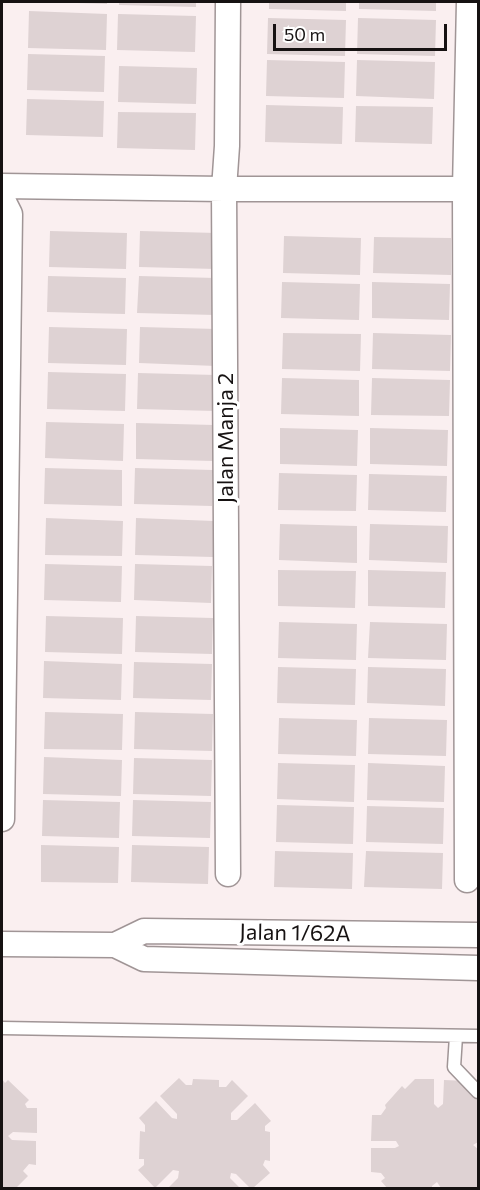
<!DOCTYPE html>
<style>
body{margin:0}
#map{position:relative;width:480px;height:1190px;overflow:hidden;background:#faeff0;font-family:Commissioner,sans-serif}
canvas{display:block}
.frame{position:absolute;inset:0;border:3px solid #161212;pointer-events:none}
.scale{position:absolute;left:273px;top:24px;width:174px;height:27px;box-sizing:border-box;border:3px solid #161212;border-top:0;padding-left:8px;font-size:18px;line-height:21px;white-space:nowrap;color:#161212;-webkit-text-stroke:4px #fff;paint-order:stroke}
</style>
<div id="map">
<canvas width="480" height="1190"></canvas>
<div class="frame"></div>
<div class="scale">50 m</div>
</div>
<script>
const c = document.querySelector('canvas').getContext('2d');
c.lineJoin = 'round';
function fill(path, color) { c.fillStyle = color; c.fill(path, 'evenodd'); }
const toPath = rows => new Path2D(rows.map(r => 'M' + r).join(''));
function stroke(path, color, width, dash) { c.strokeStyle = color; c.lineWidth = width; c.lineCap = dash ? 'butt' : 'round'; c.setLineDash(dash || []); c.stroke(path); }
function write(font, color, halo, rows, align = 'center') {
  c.font = font + ' Commissioner,sans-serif'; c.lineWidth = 6; c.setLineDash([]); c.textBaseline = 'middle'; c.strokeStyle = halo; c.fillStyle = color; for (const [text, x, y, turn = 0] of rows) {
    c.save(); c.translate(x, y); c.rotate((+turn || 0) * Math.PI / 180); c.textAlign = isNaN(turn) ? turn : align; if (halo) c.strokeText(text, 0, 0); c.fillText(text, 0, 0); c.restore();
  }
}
fill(toPath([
 [77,2,107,2,107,4,77,3],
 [119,2,196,2,196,7,119,5],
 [269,2,346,2,346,11,269,9],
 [359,2,436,2,436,11,359,9],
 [29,11,107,14,106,50,28,48],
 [118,14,196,16,195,52,117,50],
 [268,18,346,20,345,56,267,54],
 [358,18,436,20,435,56,357,54],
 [28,54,105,56,104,92,27,90],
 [267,60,345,62,344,98,266,96],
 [357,60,435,62,434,99,356,96],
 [119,66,197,68,196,104,118,102],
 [27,99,104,101,103,137,26,135],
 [266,105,343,107,342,144,265,142],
 [356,106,433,107,432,144,355,142],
 [118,112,196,113,195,150,117,148],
 [50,231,127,233,126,269,49,267],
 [140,231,217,233,216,269,139,267],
 [284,236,361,238,360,275,283,273],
 [374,237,451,238,451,275,373,273],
 [48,276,126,278,125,314,47,312],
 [139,276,216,278,215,315,137,313],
 [282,282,360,284,359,320,281,318],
 [372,282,450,284,449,320,372,318],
 [49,327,127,329,126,365,48,363],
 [140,327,217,329,216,366,139,363],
 [283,333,361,334,360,371,282,369],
 [373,333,451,335,450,371,372,369],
 [48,372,126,374,125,411,47,409],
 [138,373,216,375,215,411,137,409],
 [282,378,359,380,359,416,281,414],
 [372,378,450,380,449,416,371,415],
 [46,422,124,424,123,461,45,458],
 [136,423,214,425,213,461,136,459],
 [280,428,358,430,357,466,280,464],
 [370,428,448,430,447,466,370,464],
 [45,468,122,470,122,506,44,504],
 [135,468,213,470,212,506,134,504],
 [279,473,357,475,356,511,278,510],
 [369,474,447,476,446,512,368,510],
 [46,518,123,521,122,556,45,555],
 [136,518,214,521,213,557,135,555],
 [280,524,357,526,357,563,279,560],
 [370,524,448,526,447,563,369,560],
 [45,564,122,566,121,602,44,600],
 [135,564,212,566,211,603,134,600],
 [278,570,356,571,355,608,278,606],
 [368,570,446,572,445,608,368,606],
 [46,616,123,618,122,654,45,652],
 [136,616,213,618,212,654,135,652],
 [279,622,357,624,356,660,278,658],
 [370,622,447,624,446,660,368,658],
 [44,661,122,664,121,700,43,698],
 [134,662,212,664,211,700,133,698],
 [278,667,356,669,355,705,277,703],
 [368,667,446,669,445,706,367,703],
 [45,712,123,714,122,750,44,749],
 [135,712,213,714,212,751,134,749],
 [279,718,357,720,356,756,278,754],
 [369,718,447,720,446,756,368,754],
 [44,757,122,760,121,796,43,794],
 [134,758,212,760,211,796,133,794],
 [278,763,355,765,354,802,277,799],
 [368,763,445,766,444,802,367,800],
 [43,800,120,802,119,838,42,836],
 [133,800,211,802,210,838,132,836],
 [277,805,354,807,353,844,276,842],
 [367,806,444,808,443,844,366,842],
 [41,845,119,847,118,883,41,882],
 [132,845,209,847,208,884,131,882],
 [275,851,353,853,352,889,274,887],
 [366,851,443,853,442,889,364,887],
 [179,1078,186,1085,192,1085,193,1079,219,1080,219,1087,226,1087,232,1080,248,1096,231,1113,231,1120,237,1120,255,1103,271,1121,265,1126,265,1131,270,1132,270,1161,265,1160,263,1165,270,1173,253,1188,250,1188,236,1174,231,1173,230,1178,240,1188,168,1188,178,1178,179,1171,173,1170,155,1188,138,1170,144,1165,144,1159,139,1159,140,1131,145,1132,145,1125,139,1118,156,1101,172,1118,177,1119,177,1114,160,1096],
 [2,1079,5,1083,8,1080,29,1100,25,1104,27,1108,37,1108,37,1133,13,1132,8,1136,12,1140,36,1141,36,1165,29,1164,23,1171,28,1176,16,1188,2,1188],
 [415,1079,434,1079,434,1104,438,1108,443,1104,444,1080,467,1081,478,1093,478,1142,473,1145,478,1149,478,1188,441,1188,437,1182,432,1186,432,1188,387,1188,381,1181,385,1178,381,1173,371,1172,371,1148,395,1148,399,1146,396,1141,371,1141,372,1115,381,1115,386,1108,385,1105,402,1086,405,1089]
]), '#ded2d3');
const service = toPath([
 [2,1028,478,1036],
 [456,1036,454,1067,478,1092]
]);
const minor = toPath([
 [228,2,227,146,224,189,228,874],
 [2,186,224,189,465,189],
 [2,198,10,214,2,819],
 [467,880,465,189,469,2],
 [2,944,115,945,144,959,478,968],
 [115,945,144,931,478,935]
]);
stroke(service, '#a09596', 15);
stroke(minor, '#a09596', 27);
stroke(service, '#fff', 12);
stroke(minor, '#fff', 24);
write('22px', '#161212', '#fff', [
 ["Jalan Manja 2",226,438,-90],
 ["Jalan 1/62A",295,933,1]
]);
</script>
